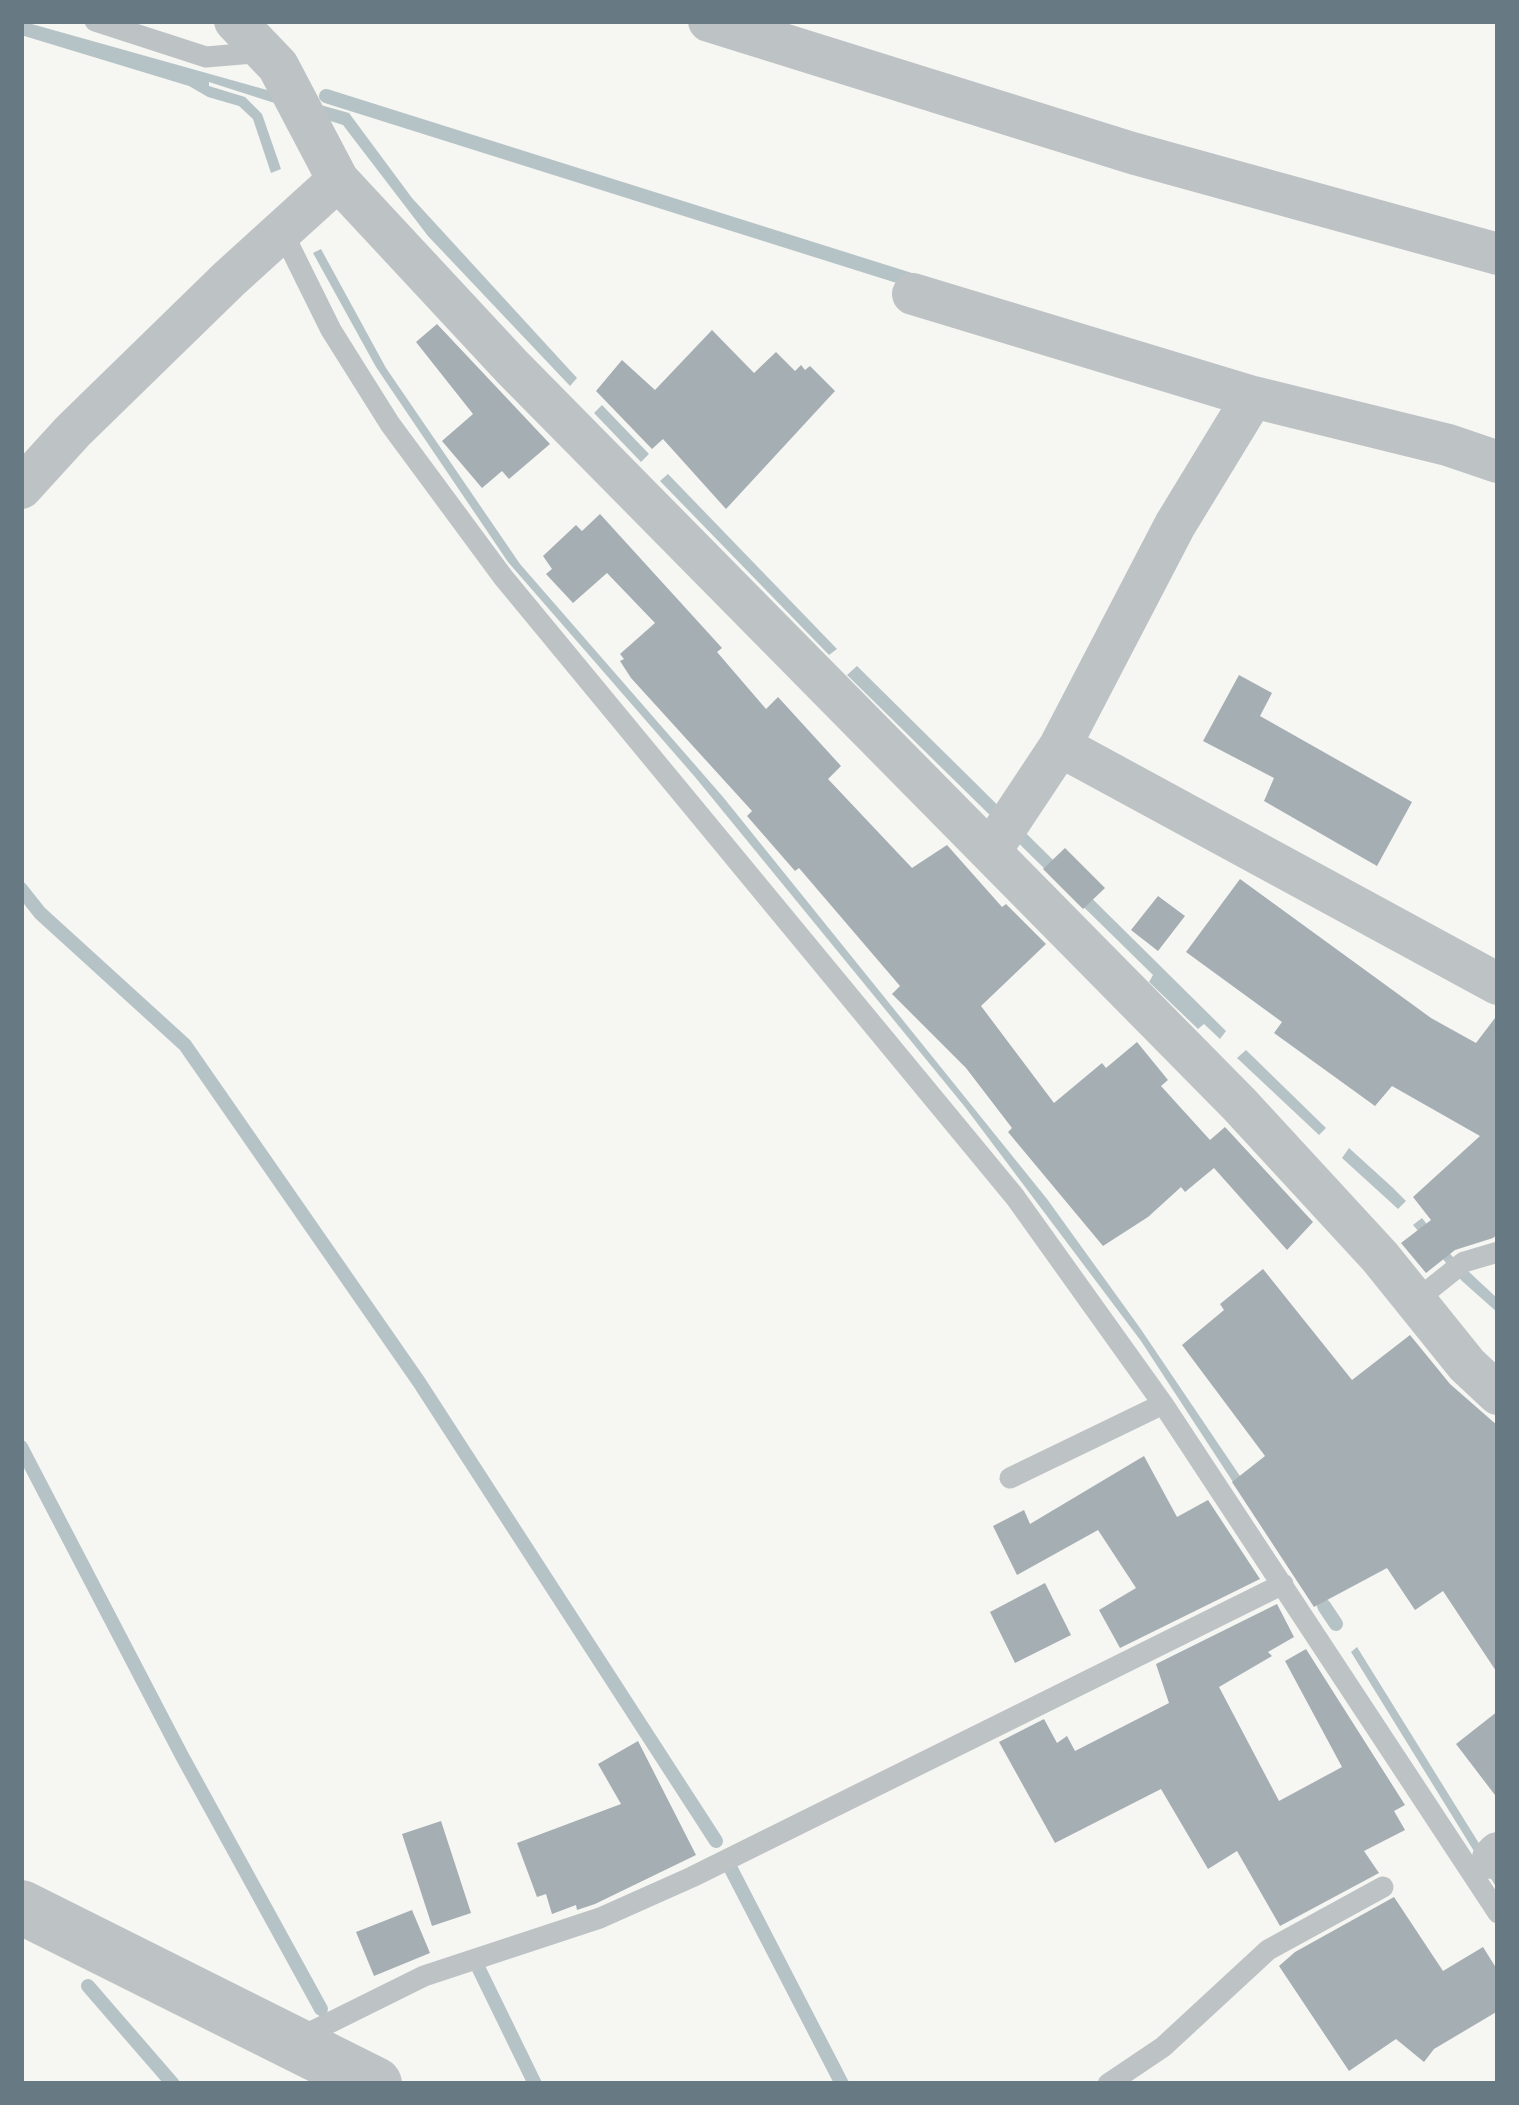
<!DOCTYPE html>
<style>
body{margin:0}
#map{position:relative;width:1519px;height:2105px;overflow:hidden;background:#f6f6f3;font-family:Roboto,sans-serif}
canvas{display:block}
.frame{position:absolute;inset:0;border:24px solid #677983;pointer-events:none}
</style>
<div id="map">
<canvas width="1519" height="2105"></canvas>
<div class="frame"></div>
</div>
<script>
const c = document.querySelector('canvas').getContext('2d');
c.lineJoin = 'round';
function fill(path, color) { c.fillStyle = color; c.fill(path, 'evenodd'); }
const toPath = rows => new Path2D(rows.map(r => 'M' + r).join(''));
function stroke(path, color, width, dash) { c.strokeStyle = color; c.lineWidth = width; c.lineCap = dash ? 'butt' : 'round'; c.setLineDash(dash || []); c.stroke(path); }
fill(toPath([
 [21,21,349,113,412,198,577,378,570,386,428,236,343,125,209,82,209,86,245,97,262,114,281,169,271,173,253,119,239,106,208,97,189,86,21,35],
 [321,249,386,368,520,564,723,797,1047,1199,1140,1328,1269,1519,1261,1525,1141,1341,965,1107,695,777,508,562,376,367,313,253],
 [602,405,649,454,641,462,594,413],
 [668,474,837,649,829,655,660,481],
 [857,666,1226,1031,1220,1039,1204,1024,1198,1029,1149,982,1153,975,847,675],
 [1246,1050,1326,1128,1319,1135,1237,1058],
 [1349,1148,1392,1187,1406,1201,1398,1209,1342,1158],
 [1422,1218,1452,1256,1498,1299,1498,1313,1462,1281,1413,1225],
 [1357,1647,1498,1874,1498,1890,1351,1652]
]), '#b6c3c6');
stroke(toPath([
 [326,96,917,282],
 [21,889,40,913,185,1045,419,1382,716,1841],
 [21,1447,182,1756,321,2009],
 [1324,1606,1336,1624],
 [731,1869,842,2084],
 [477,1965,535,2084],
 [88,1986,173,2084]
]), '#b6c3c6', 14);
fill(toPath([
 [437,324,550,444,509,479,502,471,482,488,442,441,473,414,416,342],
 [712,330,754,373,776,352,795,371,801,365,805,370,810,366,835,391,726,509,663,439,652,449,596,391,622,360,655,390],
 [600,514,722,648,717,652,766,709,778,697,841,766,828,779,912,868,947,845,1002,907,1006,904,1046,944,981,1006,1054,1103,1102,1063,1106,1068,1137,1042,1168,1080,1161,1086,1210,1140,1225,1127,1313,1222,1287,1250,1214,1168,1185,1192,1181,1187,1148,1217,1103,1246,1008,1132,1012,1128,966,1068,892,994,900,986,799,868,795,871,747,816,752,811,631,678,620,661,624,659,620,654,655,623,607,573,573,603,546,574,552,569,543,556,576,525,582,531],
 [1239,675,1272,693,1260,716,1412,802,1377,866,1264,801,1274,778,1203,741],
 [1065,848,1105,888,1083,909,1043,869],
 [1240,879,1431,1018,1476,1043,1498,1014,1498,1234,1493,1238,1455,1250,1426,1273,1401,1243,1431,1220,1413,1197,1480,1136,1392,1086,1375,1106,1274,1033,1282,1022,1186,952],
 [1158,896,1185,916,1158,951,1131,930],
 [1263,1269,1352,1380,1410,1335,1450,1384,1498,1426,1498,1674,1443,1591,1415,1610,1387,1568,1314,1607,1232,1482,1265,1456,1182,1345,1224,1310,1220,1304],
 [1144,1456,1177,1517,1208,1500,1260,1579,1120,1648,1099,1610,1136,1588,1098,1530,1017,1575,993,1526,1024,1510,1030,1524],
 [1045,1583,1071,1635,1015,1663,990,1612],
 [1277,1604,1294,1637,1268,1652,1272,1656,1219,1687,1279,1801,1342,1767,1285,1661,1306,1649,1405,1805,1394,1811,1405,1830,1364,1851,1379,1873,1280,1926,1237,1851,1208,1869,1161,1789,1055,1843,999,1742,1044,1719,1057,1743,1067,1736,1075,1751,1169,1703,1156,1664],
 [1498,1711,1498,1799,1456,1744],
 [638,1741,696,1855,595,1904,577,1910,576,1905,552,1914,546,1894,537,1897,517,1843,621,1804,598,1764],
 [441,1821,471,1913,432,1926,402,1834],
 [1394,1897,1443,1971,1483,1947,1498,1971,1498,2011,1434,2049,1424,2062,1396,2039,1349,2071,1279,1966,1295,1952],
 [412,1910,430,1953,374,1976,356,1932]
]), '#a5aeb3');
stroke(toPath([
 [95,21,206,57,265,52],
 [283,233,331,330,390,424,503,577,1015,1197,1163,1404,1498,1913],
 [1414,1302,1464,1262,1498,1252],
 [1010,1478,1163,1404],
 [299,2038,424,1976,600,1918,692,1877,1283,1584],
 [1108,2084,1163,2047,1268,1950,1383,1887]
]), '#bdc2c5', 21);
stroke(toPath([
 [235,21,278,66,338,180,512,367,1239,1104,1380,1257,1467,1365,1498,1394],
 [709,21,1132,153,1498,254],
 [913,294,1253,397,1448,445,1498,462],
 [21,488,73,431,229,279,338,180],
 [1060,746,1175,525,1253,397],
 [991,850,1060,746,1498,984],
 [1493,1858,1498,1853]
]), '#bdc2c5', 42);
stroke(toPath([
 [21,1907,375,2084]
]), '#bdc2c5', 54);
</script>
